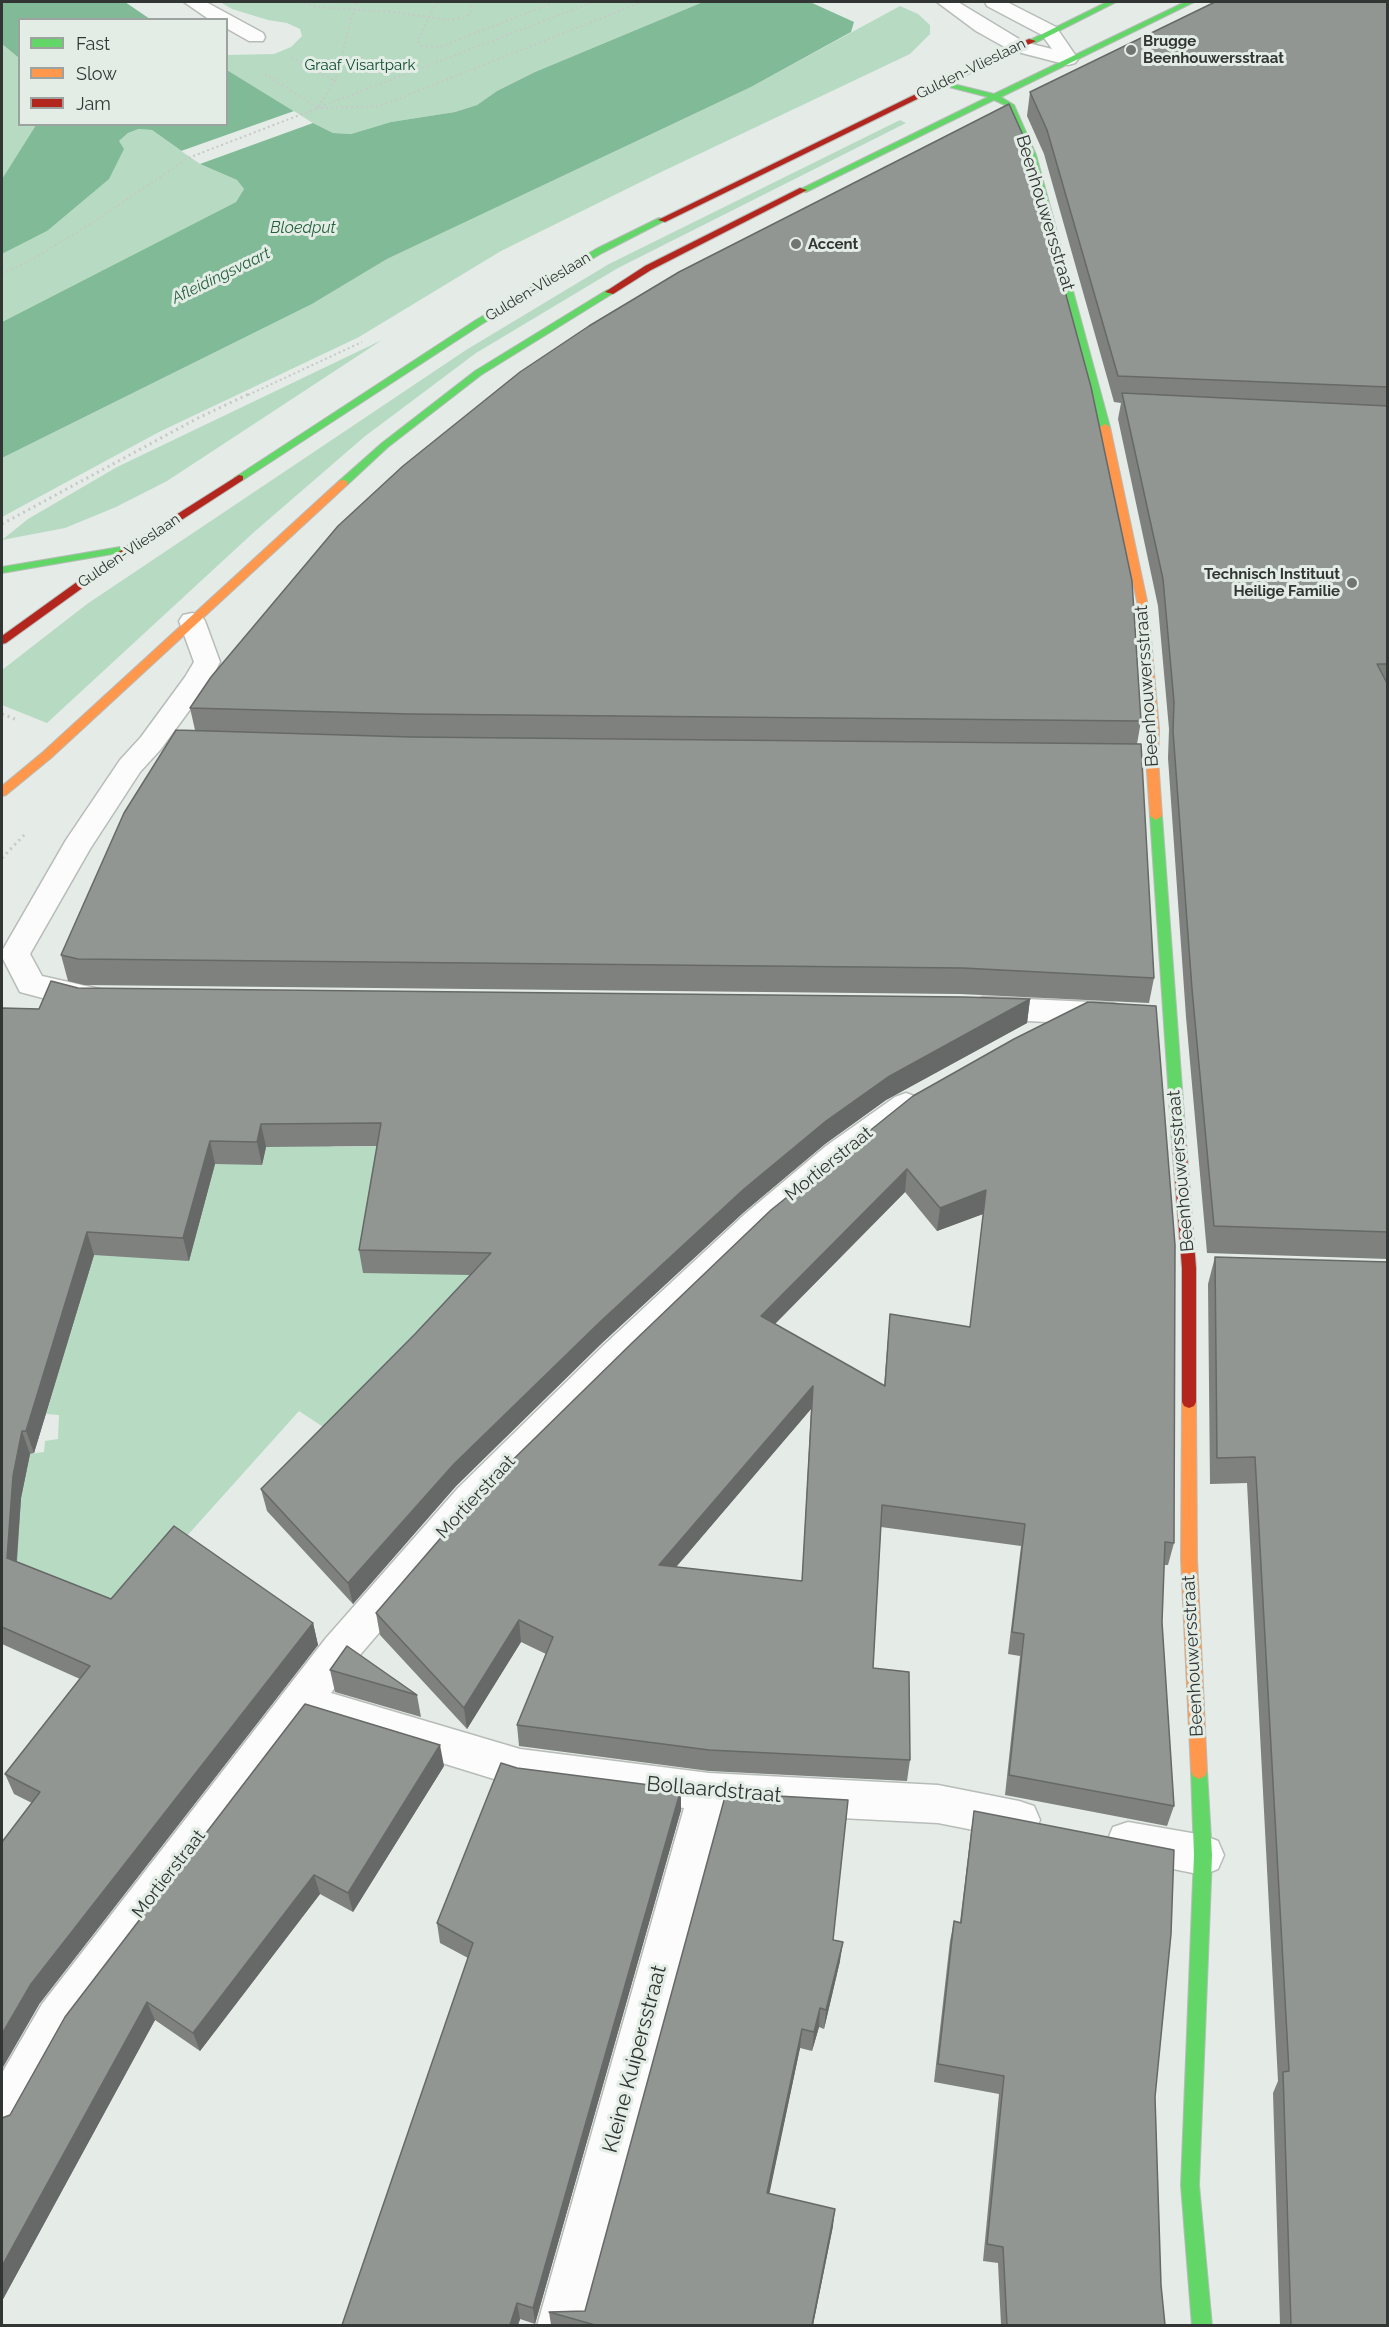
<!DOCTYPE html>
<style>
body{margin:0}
#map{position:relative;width:1389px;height:2327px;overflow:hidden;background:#e5ebe7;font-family:Raleway,sans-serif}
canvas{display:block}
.frame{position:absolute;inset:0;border:3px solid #313533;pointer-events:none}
.legend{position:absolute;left:18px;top:18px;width:210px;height:108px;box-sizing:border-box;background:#e3ede6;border:2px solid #9ca39e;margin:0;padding:8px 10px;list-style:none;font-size:18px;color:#313533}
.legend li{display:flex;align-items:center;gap:12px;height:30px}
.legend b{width:30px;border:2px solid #9ca39e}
</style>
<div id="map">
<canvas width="1389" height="2327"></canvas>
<div class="frame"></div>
<ul class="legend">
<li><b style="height:8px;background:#63d668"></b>Fast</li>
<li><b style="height:8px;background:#ff974d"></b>Slow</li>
<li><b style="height:8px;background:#b3261e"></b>Jam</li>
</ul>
</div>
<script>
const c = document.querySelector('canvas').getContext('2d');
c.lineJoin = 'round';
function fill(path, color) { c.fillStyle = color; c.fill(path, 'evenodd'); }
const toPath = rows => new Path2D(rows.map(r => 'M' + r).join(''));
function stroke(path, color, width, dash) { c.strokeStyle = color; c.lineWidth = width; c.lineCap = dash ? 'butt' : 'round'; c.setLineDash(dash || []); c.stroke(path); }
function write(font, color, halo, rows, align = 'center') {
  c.font = font + ' Raleway,sans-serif'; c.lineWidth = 6; c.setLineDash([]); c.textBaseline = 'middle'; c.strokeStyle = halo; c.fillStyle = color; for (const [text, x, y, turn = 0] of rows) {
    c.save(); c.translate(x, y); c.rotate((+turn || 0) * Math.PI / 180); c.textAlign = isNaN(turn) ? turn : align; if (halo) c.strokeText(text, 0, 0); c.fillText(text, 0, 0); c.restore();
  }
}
fill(toPath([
 [220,2,703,2,535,72,497,91,477,105,455,112,391,122,351,134,333,133,313,123,227,70,227,55,274,54,291,47,302,36,300,29,287,23,268,20,232,9],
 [900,6,918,14,930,25,930,34,910,54,657,174,501,251,359,337,159,432,2,517,2,458,312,304,387,259,751,87],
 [2,44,19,58,20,124,36,125,2,179],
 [900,120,906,123,618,268,476,353,364,437,253,533,47,723,2,705,2,670,87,604,466,350,609,264],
 [140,129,152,130,200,164,237,180,244,189,236,202,2,322,2,254,47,231,119,141,128,133],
 [382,340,167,481,116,507,65,528,2,540,28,519,117,467],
 [338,1109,332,1147,384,1146,665,1111,379,1464,299,1411,116,1615,6,1576,29,1454,44,1452,45,1441,58,1439,59,1415,46,1414,93,1255,215,1164,266,1146]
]), '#b7dac3');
fill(toPath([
 [2,2,125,2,150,19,20,20,19,58,2,44],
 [703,2,810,2,854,22,851,32,751,87,387,259,312,304,2,458,2,322,236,202,244,189,237,180,200,164,152,130,139,129,128,133,119,141,124,149,109,179,47,231,2,254,2,179,36,125,226,124,227,70,313,123,333,133,351,134,391,122,455,112,477,105,497,91,535,72]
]), '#80ba96');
fill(toPath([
 [294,111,313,123,200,164,181,151]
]), '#e5ebe7');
const street = toPath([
 [184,2,206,2,263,33,265,37,263,41,249,41,226,28,226,20,210,20,184,2],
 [937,2,958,2,1024,42,1052,49,1042,35,987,6,985,2,1007,2,1056,27,1078,59,1075,63,1068,65,1010,50,976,31,937,2],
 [192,613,201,615,205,621,220,662,208,685,161,749,140,772,90,849,30,954,42,976,104,990,108,998,104,1006,84,1009,20,992,2,957,2,951,66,840,120,760,141,737,185,677,194,662,179,621,183,615,192,613],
 [984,997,1112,1003,1123,1006,1128,1014,1123,1022,1112,1025,984,1019,973,1016,968,1008,973,1000,984,997],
 [906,1093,917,1097,922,1105,917,1113,850,1164,769,1232,630,1365,484,1510,354,1662,331,1693,520,1749,709,1773,938,1785,1019,1801,1034,1806,1040,1820,1034,1834,1019,1839,938,1823,724,1812,585,2326,537,2326,684,1808,520,1787,309,1722,72,2034,18,2131,2,2137,2,2073,42,2004,326,1638,458,1488,604,1345,745,1214,826,1146,895,1097,906,1093],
 [1128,1822,1203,1835,1218,1841,1224,1855,1218,1869,1203,1875,1128,1860,1113,1855,1107,1841,1113,1827,1128,1822]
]);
const fast = toPath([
 [1107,2,1116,2,1035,43,1028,41,1107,2],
 [1185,2,1194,2,1001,97,1014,105,1036,155,1110,427,1105,430,1100,427,1028,155,1007,106,994,100,806,192,799,190,988,97,941,85,941,81,994,94,1185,2],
 [659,218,666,220,602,253,482,324,243,480,239,481,234,478,476,320,596,249,659,218],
 [607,290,615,292,481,375,388,447,347,485,339,485,339,481,382,443,475,371,607,290],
 [120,547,124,548,124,552,2,573,2,567,120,547],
 [1156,812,1162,816,1186,1143,1179,1148,1172,1143,1150,816,1156,812],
 [1199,1763,1205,1766,1207,1771,1212,1855,1199,2185,1212,2326,1192,2326,1181,2185,1194,1855,1191,1771,1193,1766,1199,1763]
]);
const slow = toPath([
 [1105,424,1110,427,1148,606,1159,729,1158,758,1162,816,1156,820,1150,816,1146,758,1147,729,1138,606,1100,427,1105,424],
 [343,480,347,481,347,485,51,758,6,795,2,796,2,786,43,752,339,481,343,480],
 [1189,1396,1194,1398,1196,1402,1197,1559,1207,1771,1205,1776,1199,1779,1193,1776,1191,1771,1181,1559,1182,1402,1184,1398,1189,1396]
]);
const jam = toPath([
 [1029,39,1036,41,665,222,658,220,1029,39],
 [800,188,807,190,651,270,613,294,605,292,645,266,800,188],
 [239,475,243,476,243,480,135,550,6,643,2,644,2,636,127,546,239,475],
 [1179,1138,1186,1143,1196,1268,1196,1402,1194,1406,1189,1408,1184,1406,1182,1402,1182,1268,1172,1143,1179,1138]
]);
stroke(street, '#b7bcb9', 3);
stroke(fast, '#b7bcb9', 2);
stroke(slow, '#b7bcb9', 2);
stroke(jam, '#b7bcb9', 2);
stroke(toPath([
 [299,2,317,7,394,12,449,20,463,18,470,14,471,2],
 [437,2,417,41,421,46,440,47,555,2],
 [292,57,335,81],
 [265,74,317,107],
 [318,107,335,81,356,2],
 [321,108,380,106,642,2],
 [2,274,33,259,92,223,188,158,593,2],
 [248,395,362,342]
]), '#c7c9c7', 2, [2, 3]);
stroke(toPath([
 [2,524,198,418,251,393],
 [2,714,17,720],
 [2,858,26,833]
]), '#c7c9c7', 3, [2, 4]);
fill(street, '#fbfcfb');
fill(fast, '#63d668');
fill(slow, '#ff974d');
fill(jam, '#b3261e');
fill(toPath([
 [1388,2,1388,1259,1207,1253,1186,1017,1168,758,1169,729,1158,606,1118,419,1121,403,1114,402,1044,154,1027,116,1030,92],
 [190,708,1141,721,1137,744,1154,978,1149,1003,960,994,84,985,68,981,61,955,195,730],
 [78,988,1030,999,1027,1023,886,1100,825,1144,744,1212,602,1343,456,1486,353,1604,267,1511,261,1489,415,1334,470,1275,363,1273,359,1250,377,1146,266,1147,262,1165,215,1164,189,1261,94,1255,34,1453,30,1454,21,1498,17,1562,111,1599,313,1623,318,1645,40,2003,32,1803,14,1794,5,1774,80,1679,2,1644,2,1008,39,1009],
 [1014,1039,1174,1543,1168,1565,1164,1565,1162,1622,1174,1806,1167,1826,1005,1795,1020,1656,1008,1654,1021,1546,881,1527,873,1668,910,1760,907,1781,709,1771,519,1746,517,1725,546,1654,521,1642,467,1729,380,1635,376,1613],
 [905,1192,937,1231,983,1214,970,1327,890,1314,884,1386,775,1324],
 [811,1409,802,1581,676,1567],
 [1215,1257,1388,1262,1388,2325,1280,2325,1273,2093,1278,2081,1247,1483,1210,1484,1208,1284],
 [330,1670,417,1695,421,1717,335,1692],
 [444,1766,353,1912,320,1894,200,2051,155,2020,2,2301,2,2118,10,2115,65,2017],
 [517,1768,681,1789,681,1810,535,2324,520,2319,518,2325,342,2325,468,1958,440,1943,437,1923],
 [974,1811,1155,2097,1161,2285,1165,2325,1001,2325,998,2263,983,2261,999,2094,934,2082,950,1941,954,1921,960,1922,971,1832],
 [833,1940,840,1961,824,2029,819,2027,812,2051,800,2048,769,2193,833,2226,813,2325,551,2325,549,2312,585,2311]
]), '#7e817e');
fill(toPath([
 [1030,999,1027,1023,886,1100,825,1144,744,1212,602,1343,456,1486,353,1604,348,1583,454,1464,601,1321,744,1189,826,1121,888,1077],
 [261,1124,266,1147,262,1165,257,1142],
 [210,1141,215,1164,189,1261,183,1238],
 [907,1169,905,1192,760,1339,761,1316],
 [986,1190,983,1214,937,1231,940,1208],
 [87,1232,94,1255,34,1453,26,1431],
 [813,1386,811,1409,659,1587,659,1565],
 [22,1431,30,1454,21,1498,15,1580,7,1558,13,1476],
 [519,1620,521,1642,467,1729,464,1708],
 [313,1623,318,1645,40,2003,2,2069,2,2034,31,1984],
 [440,1745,444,1766,353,1912,348,1893],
 [681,1789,681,1810,535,2324,533,2308],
 [314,1875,320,1894,200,2051,193,2033],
 [843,1942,840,1961,824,2029,826,2010],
 [147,2002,155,2020,2,2301,2,2266],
 [820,2008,819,2027,812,2051,814,2032],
 [802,2029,800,2048,766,2210,767,2193],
 [835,2209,833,2226,813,2325,812,2325],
 [517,2303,520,2319,518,2325,510,2325]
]), '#666967');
const building = toPath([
 [1215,2,1388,2,1388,387,1118,376,1047,130,1030,92,1215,2],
 [1009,104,1022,133,1091,387,1132,581,1141,721,410,714,190,708,211,677,338,526,403,466,520,372,589,326,679,272,1009,104],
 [1122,393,1388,406,1388,664,1377,664,1388,685,1388,1232,1214,1226,1192,989,1173,731,1174,702,1163,579,1122,393],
 [176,730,410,737,1141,744,1154,978,963,968,78,959,61,955,124,813,176,730],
 [51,981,78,988,963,997,1030,999,888,1077,826,1121,744,1189,601,1321,454,1464,348,1583,261,1489,415,1334,491,1253,359,1250,381,1123,261,1124,257,1142,210,1141,183,1238,87,1232,26,1431,22,1431,13,1476,7,1558,111,1599,174,1526,313,1623,31,1984,2,2034,2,1842,40,1792,5,1774,90,1666,2,1627,2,1008,39,1009,51,981],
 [1088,1002,1156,1006,1175,1245,1174,1543,1165,1542,1162,1622,1174,1806,1009,1775,1024,1634,1012,1632,1025,1524,882,1505,873,1668,909,1672,910,1760,709,1750,517,1725,553,1637,519,1620,464,1708,376,1613,483,1489,631,1344,771,1210,913,1096,1014,1039,1088,1002],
 [907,1169,940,1208,986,1190,970,1327,890,1314,885,1386,761,1316,907,1169],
 [813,1386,802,1581,659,1565,813,1386],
 [1215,1257,1388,1262,1388,2325,1291,2325,1283,2072,1289,2071,1255,1457,1217,1458,1215,1257],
 [347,1646,417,1695,330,1670,347,1646],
 [305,1704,440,1745,348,1893,314,1875,193,2033,147,2002,2,2266,2,2118,10,2115,65,2017,305,1704],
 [501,1763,517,1768,681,1789,533,2308,517,2303,510,2325,342,2325,473,1943,437,1923,501,1763],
 [726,1793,848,1800,833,1940,843,1942,826,2010,820,2008,814,2032,802,2029,767,2193,835,2209,812,2325,595,2325,549,2312,585,2311,726,1793],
 [974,1811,1174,1850,1171,1934,1155,2097,1161,2285,1165,2325,1007,2325,1003,2247,987,2244,1004,2076,938,2064,954,1921,961,1923,974,1811]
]);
fill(building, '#929693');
stroke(building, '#666967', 1.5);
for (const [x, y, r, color] of [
 [1131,50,6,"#707572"],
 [796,244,6,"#707572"],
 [1352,583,6,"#707572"]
]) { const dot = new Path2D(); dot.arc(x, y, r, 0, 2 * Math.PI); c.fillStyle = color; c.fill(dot); stroke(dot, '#e3ede6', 2); }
write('bold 15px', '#313533', '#e3ede6', [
 ["Brugge",1143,41],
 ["Beenhouwersstraat",1143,58],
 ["Accent",808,244],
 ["Technisch Instituut",1340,574,"right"],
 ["Heilige Familie",1340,591,"right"]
], 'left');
write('15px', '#0b4b2b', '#e3ede6', [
 ["Graaf Visartpark",360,65]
]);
write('15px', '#313533', '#e3ede6', [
 ["Gulden-Vlieslaan",971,69,-26],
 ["Gulden-Vlieslaan",538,287,-31],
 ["Gulden-Vlieslaan",129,551,-34]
]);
write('italic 16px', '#26613e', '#e3ede6', [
 ["Bloedput",303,228],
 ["Afleidingsvaart",221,276,-26]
]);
write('18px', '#313533', '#e3ede6', [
 ["Beenhouwersstraat",1045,213,73],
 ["Beenhouwersstraat",1147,686,-94],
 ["Mortierstraat",829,1164,-39],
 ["Beenhouwersstraat",1181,1171,-95],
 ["Mortierstraat",476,1497,-47],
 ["Beenhouwersstraat",1193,1656,-93],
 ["Mortierstraat",169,1874,-52]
]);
write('21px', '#313533', '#e3ede6', [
 ["Bollaardstraat",714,1790,5],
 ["Kleine Kuipersstraat",635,2059,-75]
]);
</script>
